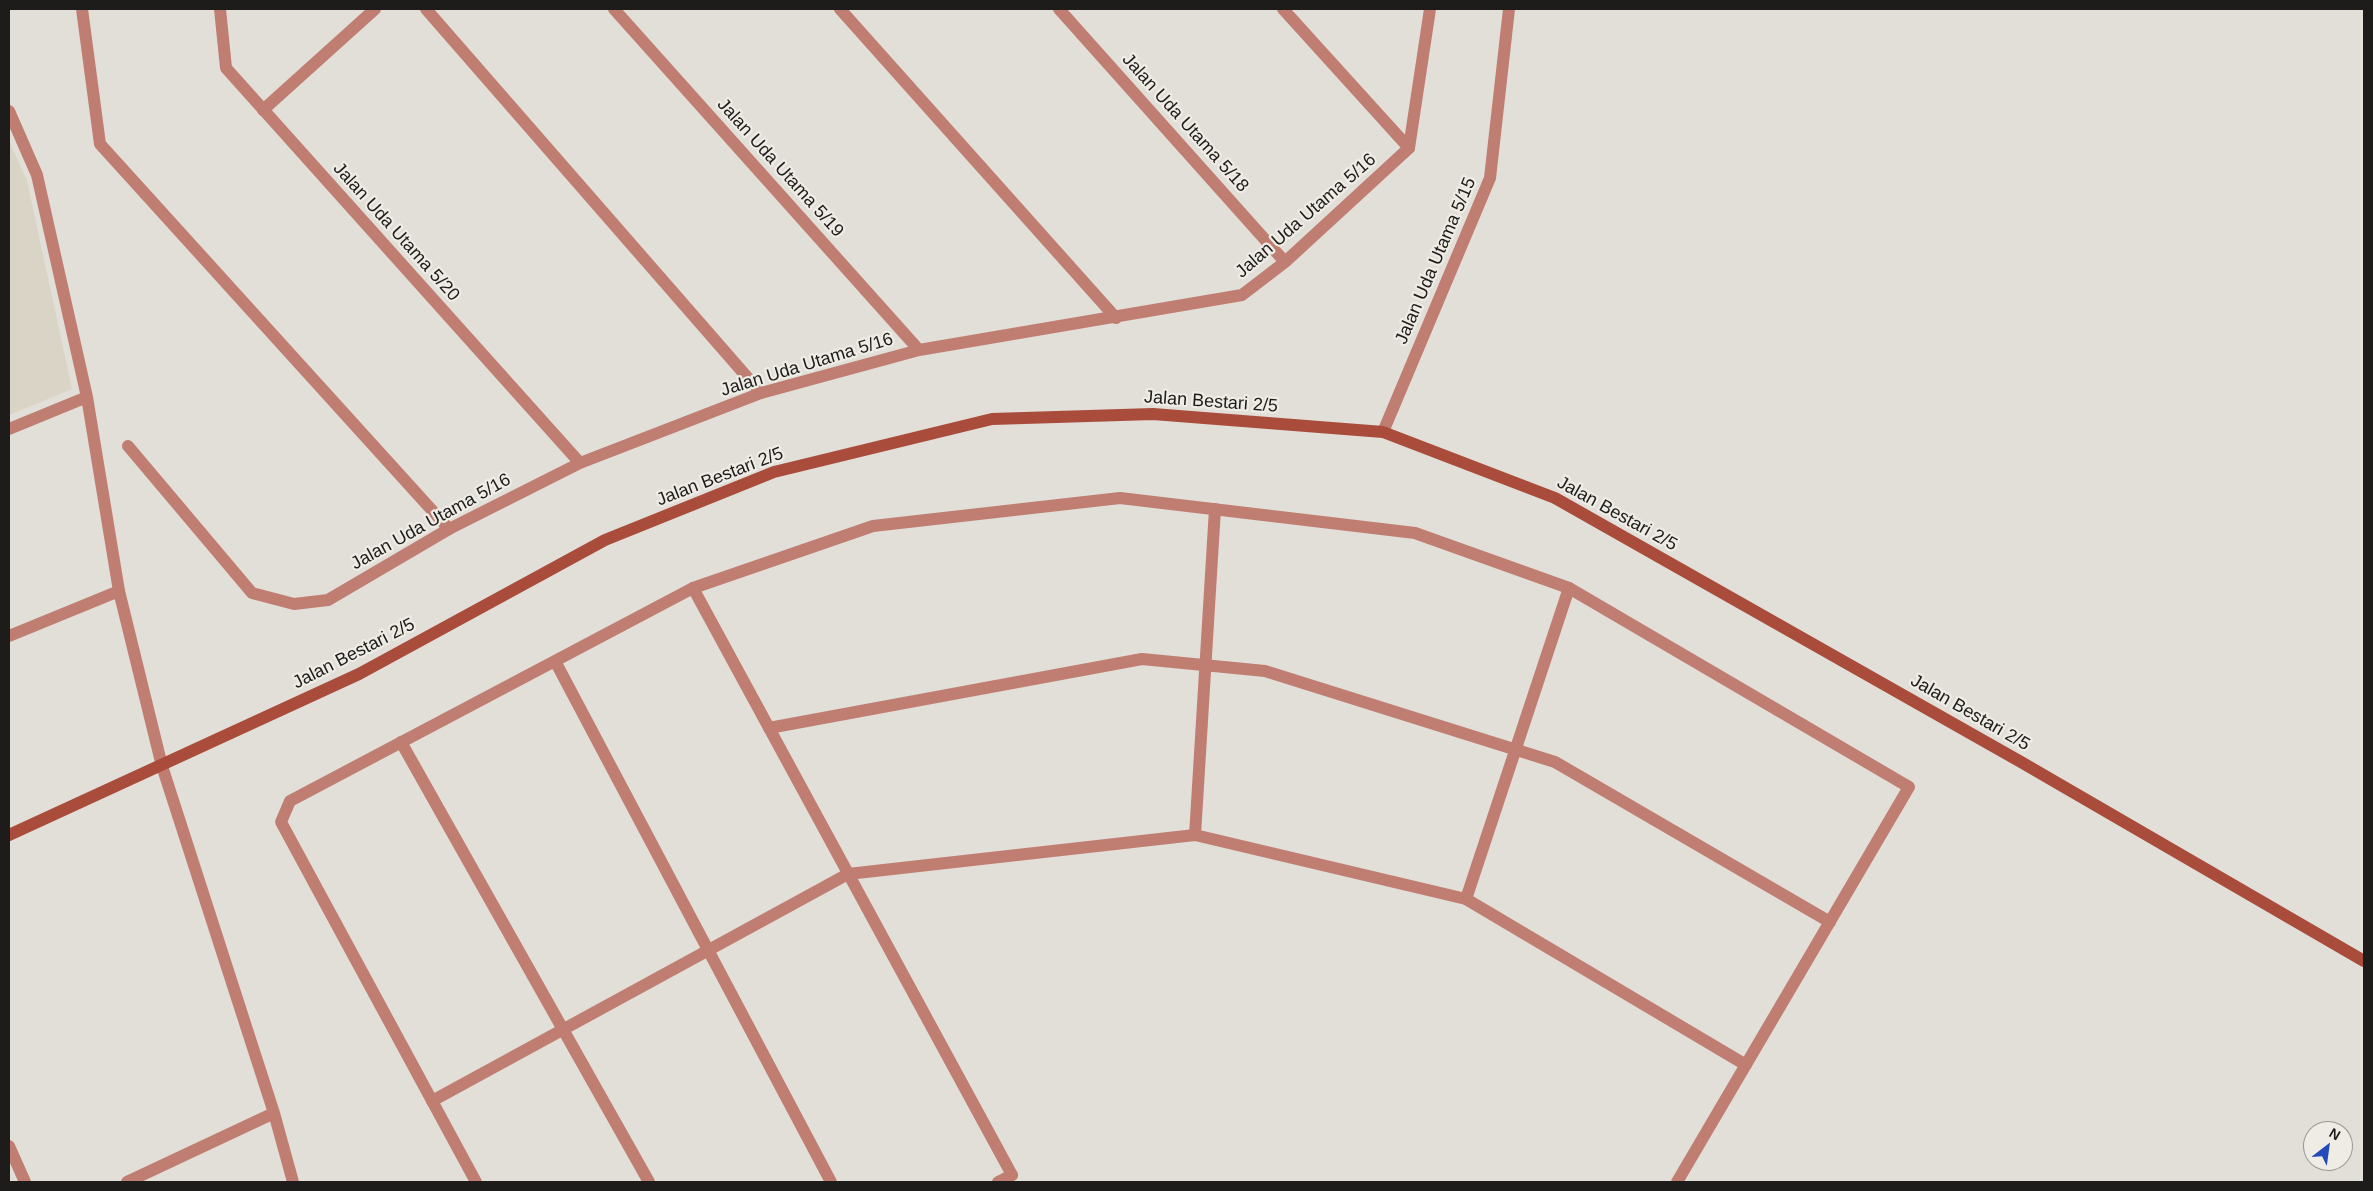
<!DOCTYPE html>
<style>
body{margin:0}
#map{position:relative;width:2373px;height:1191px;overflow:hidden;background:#e1dfd8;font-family:Helvetica,sans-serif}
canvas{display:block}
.frame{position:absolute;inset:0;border:10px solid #1d1c1a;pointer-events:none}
.north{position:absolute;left:2303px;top:1121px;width:50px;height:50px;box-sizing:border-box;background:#eeece5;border:1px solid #9a9994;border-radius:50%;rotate:30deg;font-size:14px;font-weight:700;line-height:20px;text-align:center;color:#1d1c1a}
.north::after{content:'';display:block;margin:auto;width:18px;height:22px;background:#224bb9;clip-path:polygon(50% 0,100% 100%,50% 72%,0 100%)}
</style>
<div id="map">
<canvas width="2373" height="1191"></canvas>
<div class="frame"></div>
<div class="north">N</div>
</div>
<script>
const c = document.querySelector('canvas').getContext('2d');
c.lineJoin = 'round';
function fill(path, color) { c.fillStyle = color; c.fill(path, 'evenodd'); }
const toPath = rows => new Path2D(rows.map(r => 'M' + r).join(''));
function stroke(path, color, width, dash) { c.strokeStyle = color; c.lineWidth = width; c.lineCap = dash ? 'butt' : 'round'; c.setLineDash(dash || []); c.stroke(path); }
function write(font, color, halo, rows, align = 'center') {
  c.font = font + ' Helvetica,sans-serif'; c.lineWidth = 4.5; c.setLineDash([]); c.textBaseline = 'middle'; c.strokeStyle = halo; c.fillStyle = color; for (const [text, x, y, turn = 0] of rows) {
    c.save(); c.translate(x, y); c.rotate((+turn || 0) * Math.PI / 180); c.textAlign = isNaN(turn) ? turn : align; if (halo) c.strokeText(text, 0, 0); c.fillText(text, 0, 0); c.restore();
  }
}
fill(toPath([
 [9,141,27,181,72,389,9,415]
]), '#d9d4c6');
stroke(toPath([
 [82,9,100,144,449,529],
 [426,9,761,393],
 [840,9,1116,318],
 [1283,9,1409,148],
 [263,110,375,9],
 [9,636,119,591],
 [555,661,831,1182],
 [769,728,1142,659,1265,671,1555,762,1830,922],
 [162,766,274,1113,293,1182],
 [1195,835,1215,509],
 [1466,899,1569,588],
 [127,1182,274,1113],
 [476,1182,281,822,290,801,693,588],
 [998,1182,1012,1175]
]), '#c07e72', 12);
stroke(toPath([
 [220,9,226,68,580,463],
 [614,9,919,350],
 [1059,9,1285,262],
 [9,111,37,175,87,397,119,591,162,766],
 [9,429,87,397],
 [1383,432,1490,178,1509,9],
 [128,446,252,593,294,604,328,600,449,529,580,463,761,393,919,350,1242,295,1285,262,1409,148,1430,9],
 [401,742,649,1182],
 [432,1101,848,874,1195,835,1466,899,1746,1065],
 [9,1146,25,1182],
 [1012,1175,693,588,873,526,1120,498,1415,533,1569,588,1909,787,1677,1182]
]), '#c07e72', 12);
stroke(toPath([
 [9,835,359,674,605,540,774,472,992,419,1153,414,1383,432,1555,498,2021,762,2364,961]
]), '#aa4c3c', 12);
write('18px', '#1d1c1a', '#eeece5', [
 ["Jalan Uda Utama 5/18",1185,123,48],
 ["Jalan Uda Utama 5/19",780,168,48],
 ["Jalan Uda Utama 5/16",1306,216,-41],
 ["Jalan Uda Utama 5/20",396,232,48],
 ["Jalan Uda Utama 5/15",1436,261,-67],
 ["Jalan Uda Utama 5/16",807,365,-17],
 ["Jalan Bestari 2/5",1211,402,4],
 ["Jalan Bestari 2/5",720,477,-21],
 ["Jalan Bestari 2/5",1617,514,29],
 ["Jalan Uda Utama 5/16",431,522,-29],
 ["Jalan Bestari 2/5",354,654,-27],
 ["Jalan Bestari 2/5",1970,713,30]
]);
</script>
